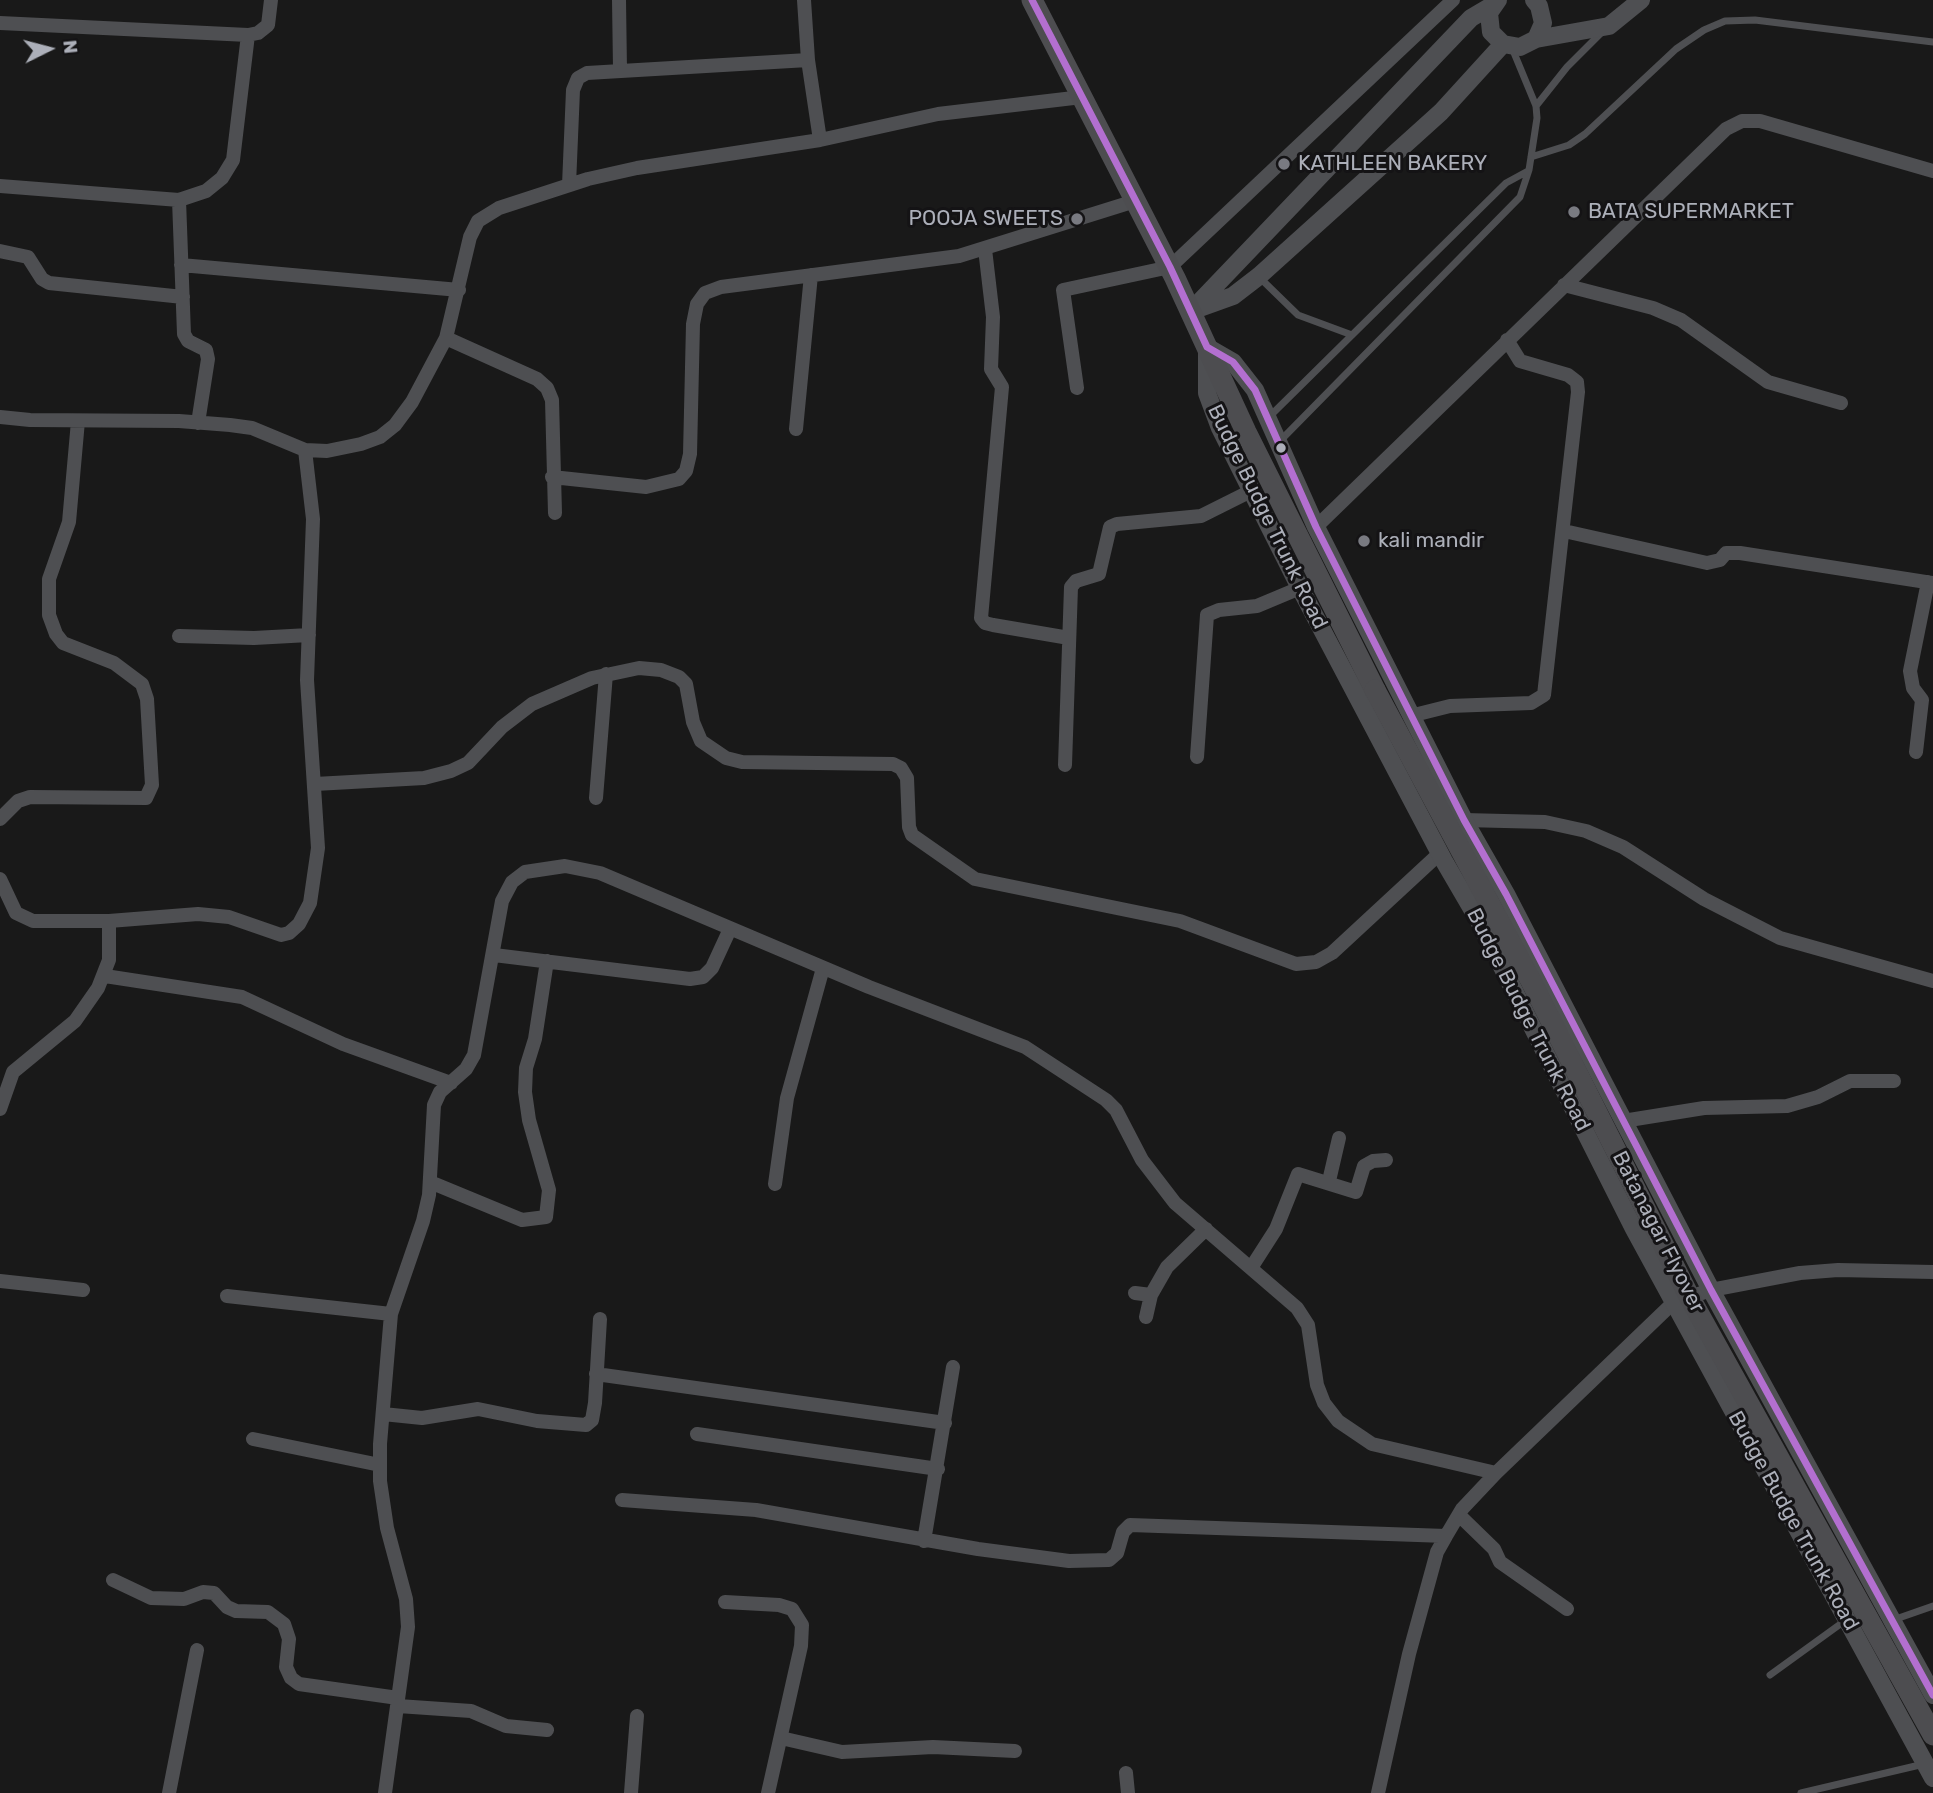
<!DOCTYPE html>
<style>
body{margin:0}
#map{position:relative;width:1933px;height:1793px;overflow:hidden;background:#191919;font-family:Rubik,sans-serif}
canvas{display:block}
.north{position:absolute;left:14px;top:14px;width:70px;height:70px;-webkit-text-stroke:5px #141315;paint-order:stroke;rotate:84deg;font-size:19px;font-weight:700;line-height:28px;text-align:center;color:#acafb9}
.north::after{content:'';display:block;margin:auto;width:24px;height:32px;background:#acafb9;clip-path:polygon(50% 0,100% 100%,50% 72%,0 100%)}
</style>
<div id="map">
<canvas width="1933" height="1793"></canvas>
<div class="north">N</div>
</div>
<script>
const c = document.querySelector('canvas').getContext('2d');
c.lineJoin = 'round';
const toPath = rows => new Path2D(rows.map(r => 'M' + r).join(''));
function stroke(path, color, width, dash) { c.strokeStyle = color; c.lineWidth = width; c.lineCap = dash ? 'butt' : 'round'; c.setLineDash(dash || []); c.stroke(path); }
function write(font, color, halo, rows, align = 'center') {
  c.font = font + ' Rubik,sans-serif'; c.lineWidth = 6; c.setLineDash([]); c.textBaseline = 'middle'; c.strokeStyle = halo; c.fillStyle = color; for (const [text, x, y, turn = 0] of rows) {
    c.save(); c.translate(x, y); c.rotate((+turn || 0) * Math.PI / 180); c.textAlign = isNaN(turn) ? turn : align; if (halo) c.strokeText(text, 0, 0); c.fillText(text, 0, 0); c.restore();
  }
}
stroke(toPath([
 [1536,106,1567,67,1603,31],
 [1531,157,1569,145,1585,134,1676,49,1704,30,1725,21,1755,20,1933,42],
 [1259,277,1298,315,1352,335],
 [1269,417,1506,183,1528,171],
 [1280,441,1520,197,1529,170,1537,118,1536,106,1512,48],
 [1893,1620,1933,1606],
 [1770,1675,1846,1620],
 [1801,1793,1924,1764]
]), '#4e4f52', 7);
stroke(toPath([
 [619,0,620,69],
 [804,0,808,60,820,140],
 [0,23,248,35,258,33,268,25,271,0],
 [569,185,573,90,578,78,587,73,808,60],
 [0,186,179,200,206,191,222,178,233,160,248,35],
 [179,200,184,334,188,341,206,350,208,359,198,423],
 [985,249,993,317,991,369,1002,387,981,618,985,623,993,625,1069,638],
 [0,251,28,257,42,279,49,283,183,297],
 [181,265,459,290],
 [1564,285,1653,308,1681,320,1768,382,1841,403],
 [446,338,537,379,547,388,552,400,555,513],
 [1077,388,1063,290,1170,267,1453,0],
 [0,417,30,420,179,421,230,425,252,428,305,450,327,451,361,444,380,437,395,425,412,402,446,338,470,237,478,221,499,208,588,179,637,168,820,140,938,114,1082,97],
 [796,429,811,275],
 [552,477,646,487,679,479,686,471,690,454,693,324,697,304,705,293,721,287,959,256,1135,201],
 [1316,527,1726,129,1742,121,1760,121,1933,171],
 [1564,531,1707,563,1720,560,1726,553,1740,553,1933,583],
 [179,636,254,638,309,635],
 [1410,716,1450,706,1531,703,1544,695,1578,392,1577,382,1568,375,1520,361,1507,340],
 [1916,752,1922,700,1913,688,1910,671,1928,582],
 [1197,757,1207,615,1219,610,1257,606,1300,588],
 [1065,765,1071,587,1076,581,1099,574,1110,527,1117,524,1201,516,1251,491],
 [315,784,424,778,451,771,468,763,502,727,532,704,592,678,639,668,661,670,679,677,686,684,693,722,701,741,726,758,742,762,893,764,901,768,907,778,909,827,912,835,975,879,1180,921,1296,964,1316,962,1332,953,1440,853],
 [596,798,606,674],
 [0,819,18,801,30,797,146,798,152,785,147,699,142,684,114,663,63,643,56,634,49,615,49,579,69,522,78,421],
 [1464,820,1545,822,1586,831,1623,847,1704,899,1780,938,1933,981],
 [0,879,16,913,33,921,109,921,198,914,229,917,281,935,289,933,299,924,310,903,318,848,307,680,313,519,305,450],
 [494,955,690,979,703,977,712,968,730,929],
 [105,976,242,997,343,1044,451,1083],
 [0,1109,13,1072,75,1021,98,988,109,960,109,921],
 [1623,1121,1704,1108,1787,1106,1818,1097,1850,1081,1894,1081],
 [1329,1181,1339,1138],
 [430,1182,522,1220,546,1217,549,1190,529,1120,525,1092,526,1068,535,1039,547,961],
 [775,1184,787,1098,823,968],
 [1251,1268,1276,1229,1298,1174,1356,1192,1364,1166,1373,1161,1386,1160],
 [0,1281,83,1290],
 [1135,1293,1151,1295],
 [227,1296,391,1314],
 [1146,1317,1151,1295,1167,1267,1206,1229],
 [596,1374,945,1423],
 [383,1414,422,1418,478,1409,537,1421,586,1425,592,1420,595,1403,600,1319],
 [697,1434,938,1469],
 [253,1439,380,1465],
 [622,1500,756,1510,978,1549,1069,1561,1109,1560,1117,1553,1123,1532,1130,1525,1446,1536],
 [1459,1515,1494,1549,1500,1562,1567,1609],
 [924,1541,953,1367],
 [113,1580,151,1598,184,1599,203,1592,214,1593,227,1607,236,1611,268,1612,284,1624,289,1639,286,1667,291,1678,299,1684,398,1698],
 [725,1602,779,1605,792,1609,802,1625,801,1646,768,1793],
 [398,1706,471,1711,506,1726,547,1730],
 [781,1738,842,1752,933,1747,1015,1751],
 [1126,1773,1128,1793],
 [169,1793,197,1650],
 [385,1793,408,1627,406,1599,387,1528,380,1481,380,1444,391,1314,423,1221,429,1195,434,1105,440,1092,466,1069,474,1055,502,901,512,882,525,872,565,866,600,873,869,987,1025,1047,1106,1100,1116,1110,1142,1160,1175,1203,1297,1308,1308,1325,1317,1385,1324,1403,1338,1421,1372,1444,1496,1473],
 [631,1793,637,1716],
 [1378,1793,1409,1654,1437,1552,1446,1536,1462,1509,1496,1473,1674,1302,1711,1290,1800,1273,1838,1270,1933,1272]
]), '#4e4f52', 14);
stroke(toPath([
 [1498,0,1489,13,1491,32,1503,44,1520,47,1536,39,1609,26,1641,0],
 [1534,0,1539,6,1543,23,1536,39],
 [1194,310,1233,296,1259,276,1441,112,1503,44],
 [1191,311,1471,18,1493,5],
 [1933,1695,1711,1290,1506,894,1464,820,1316,527,1255,390,1233,362,1207,347,1207,393,1220,428,1300,588,1444,861,1479,921,1634,1229,1933,1778]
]), '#4e4f52', 18);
stroke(toPath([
 [1032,0,1175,278,1246,432,1375,690]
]), '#4d4d50', 21);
stroke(toPath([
 [1375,690,1531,981,1690,1298,1933,1735]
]), '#4d4d50', 21);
stroke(toPath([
 [1032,0,1170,267,1207,347,1233,362,1255,390,1316,527,1464,820,1506,894,1711,1290,1933,1695]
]), '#b36fd0', 7);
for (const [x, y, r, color] of [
 [1284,164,7,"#797a81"],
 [1574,212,7,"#797a81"],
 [1077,219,7,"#797a81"],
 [1281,448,6,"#acafb9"],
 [1364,541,7,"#797a81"]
]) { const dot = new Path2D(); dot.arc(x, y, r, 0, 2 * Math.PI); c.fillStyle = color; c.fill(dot); stroke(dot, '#141315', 2.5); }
write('21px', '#acafb9', '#141315', [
 ["KATHLEEN BAKERY",1298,164],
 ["BATA SUPERMARKET",1588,212],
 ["POOJA SWEETS",1063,219,"right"],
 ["kali mandir",1378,541]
], 'left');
write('21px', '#acafb9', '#141315', [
 ["Budge Budge Trunk Road",1267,517,64],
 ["Budge Budge Trunk Road",1528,1020,63],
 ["Batanagar Flyover",1658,1232,63],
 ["Budge Budge Trunk Road",1793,1521,61]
]);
</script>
